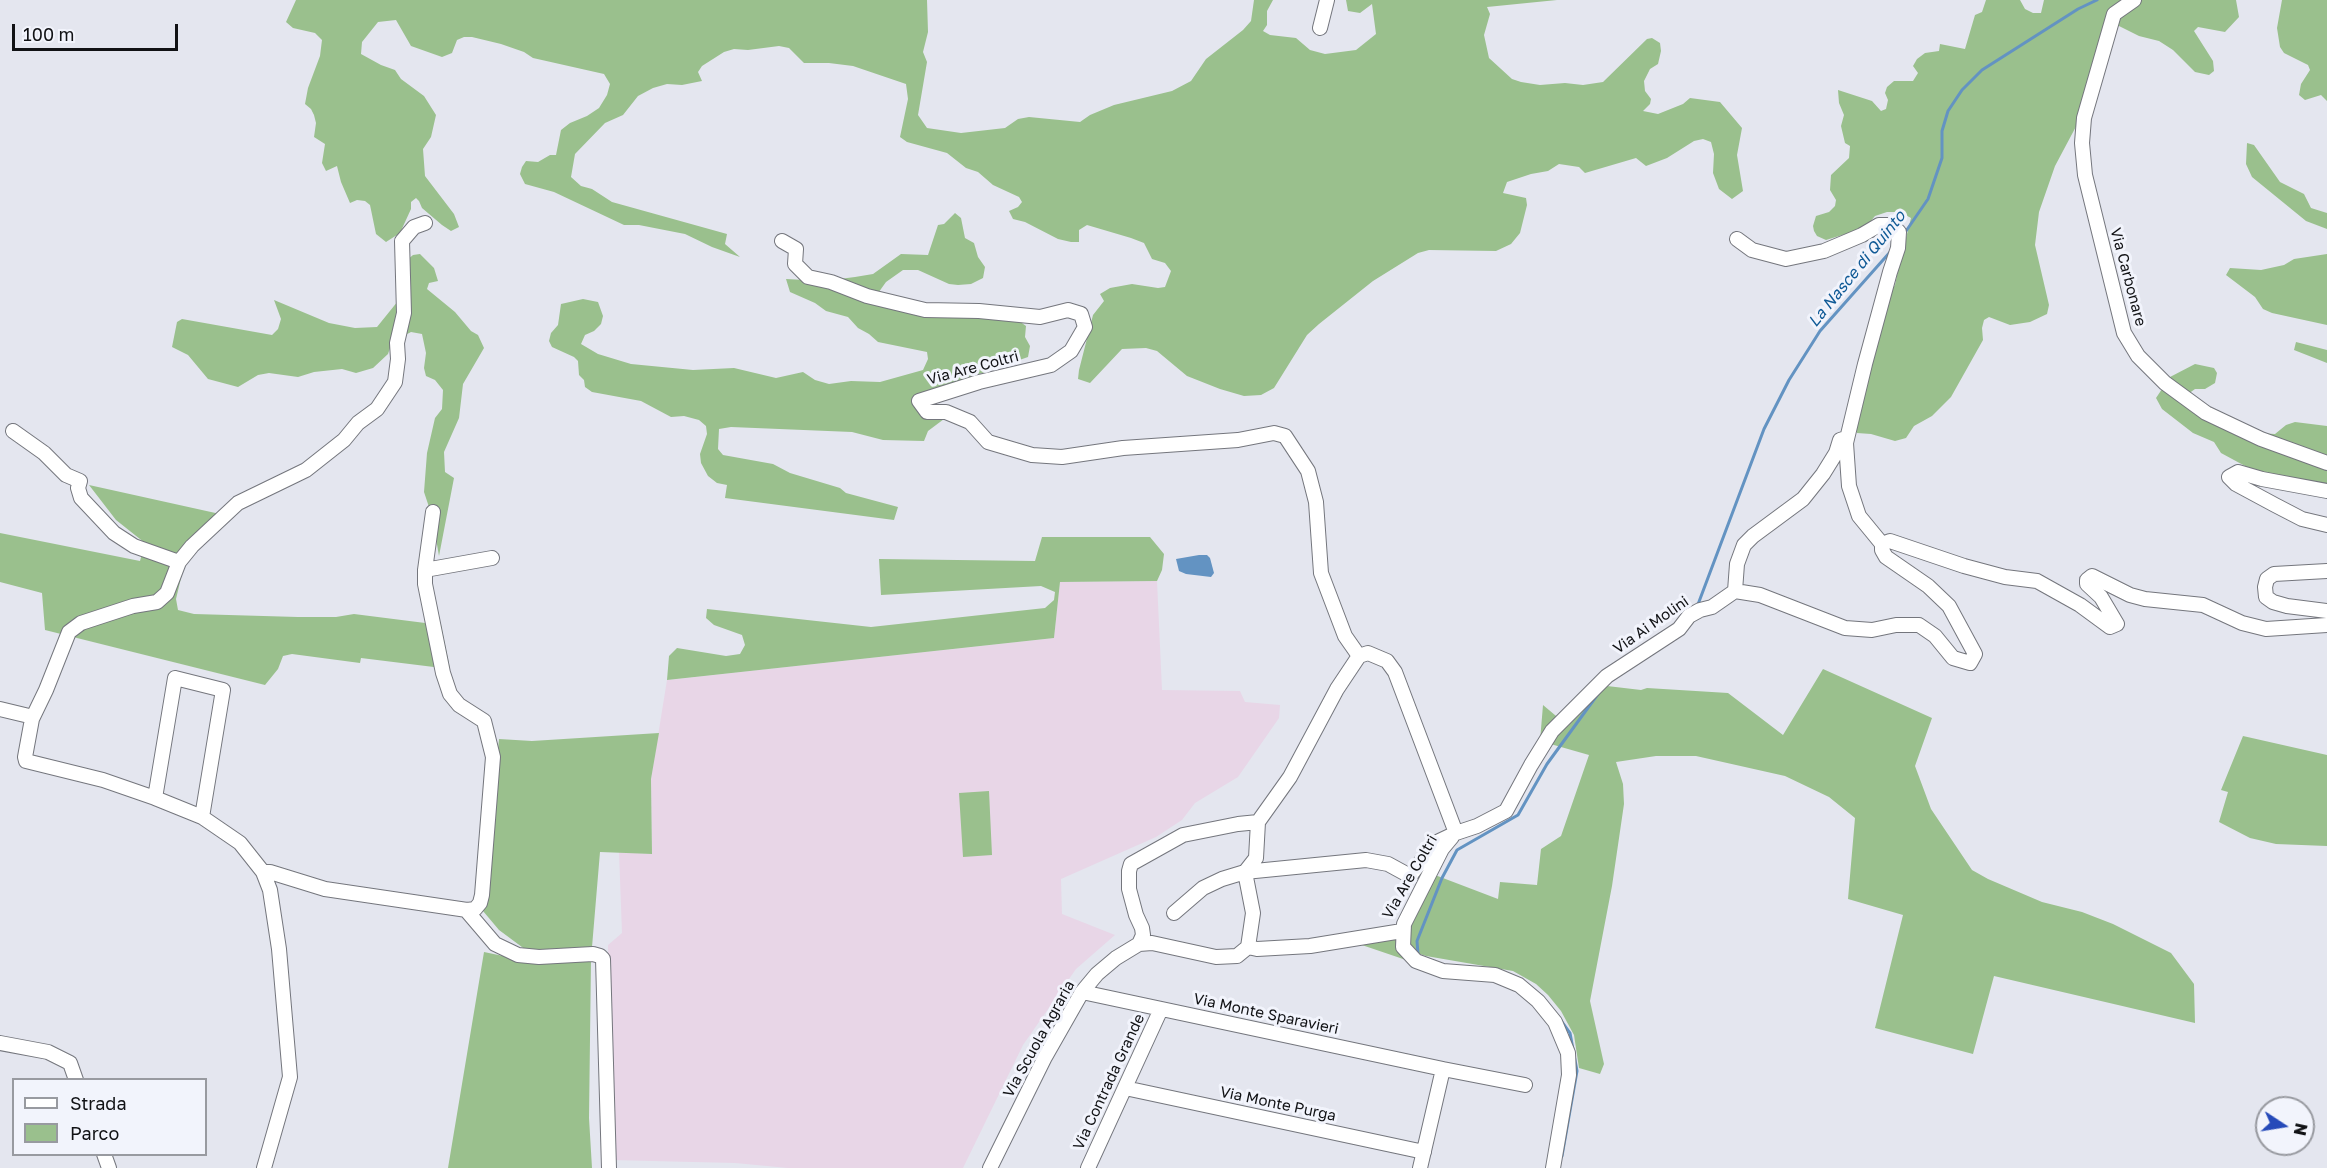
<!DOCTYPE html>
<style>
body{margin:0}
#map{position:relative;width:2327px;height:1168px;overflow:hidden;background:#e4e6ef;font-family:"Golos Text",sans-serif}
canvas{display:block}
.legend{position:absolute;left:12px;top:1078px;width:195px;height:78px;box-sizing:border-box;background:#f2f4fc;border:2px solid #989aa0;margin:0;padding:8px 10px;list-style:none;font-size:18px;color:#111215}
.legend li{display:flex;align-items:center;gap:12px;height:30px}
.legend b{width:30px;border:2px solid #989aa0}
.north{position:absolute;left:2255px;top:1096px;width:60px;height:60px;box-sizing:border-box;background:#f2f4fc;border:2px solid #989aa0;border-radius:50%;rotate:102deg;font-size:16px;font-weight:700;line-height:24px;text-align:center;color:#111215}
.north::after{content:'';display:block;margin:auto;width:21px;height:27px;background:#264ab9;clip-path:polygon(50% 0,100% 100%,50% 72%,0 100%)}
.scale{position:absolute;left:12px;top:24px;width:166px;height:27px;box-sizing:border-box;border:3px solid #111215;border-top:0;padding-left:8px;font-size:18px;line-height:21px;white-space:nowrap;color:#111215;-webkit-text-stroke:4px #f2f4fc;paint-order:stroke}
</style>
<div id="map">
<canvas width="2327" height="1168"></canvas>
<ul class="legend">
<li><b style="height:8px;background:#fff"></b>Strada</li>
<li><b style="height:16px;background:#9ac08d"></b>Parco</li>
</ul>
<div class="north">N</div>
<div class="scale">100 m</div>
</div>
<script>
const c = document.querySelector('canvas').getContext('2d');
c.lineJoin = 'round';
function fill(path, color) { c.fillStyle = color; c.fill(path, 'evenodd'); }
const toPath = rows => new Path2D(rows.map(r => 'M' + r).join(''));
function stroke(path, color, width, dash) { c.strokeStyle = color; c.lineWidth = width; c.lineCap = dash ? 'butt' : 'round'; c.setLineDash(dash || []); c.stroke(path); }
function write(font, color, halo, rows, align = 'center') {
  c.font = font + ' "Golos Text",sans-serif'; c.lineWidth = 6; c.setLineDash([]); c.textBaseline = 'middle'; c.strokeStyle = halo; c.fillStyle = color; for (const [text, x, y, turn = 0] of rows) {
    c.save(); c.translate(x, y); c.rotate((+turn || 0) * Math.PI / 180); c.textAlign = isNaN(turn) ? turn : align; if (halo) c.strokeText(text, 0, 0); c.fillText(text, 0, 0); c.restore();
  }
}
fill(toPath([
 [1157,581,1162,690,1240,691,1245,702,1280,705,1279,718,1238,777,1195,803,1182,820,1156,837,1061,879,1062,914,1115,935,1076,969,1023,1045,963,1168,788,1168,735,1163,610,1160,608,945,622,933,619,852,652,854,651,779,667,680,1054,638,1060,582]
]), '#e8d6e7');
fill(toPath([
 [296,0,927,0,928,32,923,52,927,62,918,115,927,128,961,133,1005,128,1018,119,1029,117,1080,122,1090,115,1114,105,1172,91,1191,81,1206,59,1243,30,1251,21,1254,0,1273,0,1267,11,1267,25,1263,31,1270,35,1296,38,1310,50,1325,54,1356,50,1376,34,1372,4,1360,13,1348,11,1346,0,1557,0,1487,7,1490,14,1484,35,1489,58,1512,79,1521,82,1540,85,1565,83,1583,85,1603,82,1647,39,1652,38,1660,43,1661,51,1658,64,1650,69,1644,81,1645,91,1651,99,1650,104,1643,111,1658,114,1683,104,1690,98,1720,102,1742,128,1737,155,1743,191,1732,199,1719,189,1713,173,1714,154,1711,142,1703,139,1694,141,1667,158,1646,166,1636,158,1585,173,1579,167,1559,164,1548,171,1531,174,1507,182,1503,193,1526,198,1527,205,1520,233,1511,244,1496,251,1429,250,1418,253,1373,281,1319,324,1307,335,1274,388,1261,395,1244,396,1220,389,1187,376,1157,351,1146,348,1122,349,1090,383,1078,379,1079,370,1093,315,1104,301,1100,294,1110,288,1132,284,1158,288,1165,287,1171,271,1165,263,1152,259,1144,243,1131,238,1087,225,1079,230,1079,242,1071,242,1058,239,1025,222,1013,219,1009,211,1018,207,1022,202,1019,197,993,185,978,172,966,168,947,153,907,142,900,137,908,99,906,84,853,66,829,63,804,63,789,48,779,46,748,50,734,49,724,52,702,66,698,72,702,81,682,85,667,84,653,88,638,96,623,115,605,123,575,154,571,177,581,186,592,189,612,202,727,234,725,244,740,257,712,247,685,234,639,225,624,225,554,192,525,184,520,174,522,167,526,161,538,162,550,155,556,155,561,130,570,123,587,116,599,108,607,95,610,84,604,74,533,58,524,52,501,44,472,37,464,37,457,40,452,53,442,57,411,46,396,20,378,22,362,42,361,54,381,65,395,70,401,79,424,96,436,115,431,137,423,149,425,176,454,214,459,227,451,231,442,225,422,208,419,201,416,198,411,202,411,209,400,233,386,242,376,234,370,205,365,201,357,200,350,203,341,182,337,166,326,171,322,163,325,144,314,137,316,123,314,115,311,109,305,104,308,88,320,56,322,40,315,33,293,28,286,22],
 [1986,0,2020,0,2025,9,2033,13,2041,13,2044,0,2236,0,2239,17,2225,32,2198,27,2194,31,2213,61,2214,71,2209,75,2195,72,2173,50,2159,41,2139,36,2115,24,2080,119,2055,166,2039,212,2035,245,2049,305,2047,314,2030,322,2010,325,1989,317,1984,320,1982,328,1983,340,1951,397,1932,416,1914,426,1906,438,1895,441,1871,434,1857,433,1855,427,1885,299,1895,285,1899,266,1899,250,1906,238,1911,218,1900,212,1887,212,1875,216,1865,228,1826,240,1817,236,1814,231,1813,226,1816,216,1829,212,1835,206,1836,200,1830,190,1831,175,1849,158,1850,146,1845,143,1841,126,1844,115,1839,103,1838,90,1872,101,1881,111,1886,109,1888,100,1885,93,1887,87,1894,81,1913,81,1918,73,1913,66,1917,59,1925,53,1939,51,1940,44,1965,49,1975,15,1982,12],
 [2282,0,2327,0,2327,101,2321,95,2305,100,2299,95,2301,84,2310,70,2308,65,2284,53,2280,47,2277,28],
 [2247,143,2254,145,2280,182,2304,194,2311,208,2327,213,2327,229,2306,221,2252,177,2246,164],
 [955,213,961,218,965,238,974,243,978,257,985,267,983,278,971,284,958,285,949,284,918,270,903,270,886,282,876,296,1015,318,1026,326,1025,337,1030,346,1028,357,916,396,941,415,944,419,928,431,924,441,883,440,852,432,731,427,719,429,718,449,723,455,773,464,790,473,840,488,846,493,898,507,894,520,725,498,727,485,717,483,708,476,701,463,700,454,707,434,706,426,699,420,684,416,671,417,641,401,592,392,585,387,584,380,579,375,578,361,574,357,552,347,549,341,551,333,558,325,561,304,583,299,598,302,603,316,601,324,594,331,585,335,581,344,598,354,631,364,693,370,734,368,776,378,803,372,815,380,829,384,851,381,880,382,923,370,928,359,927,352,878,342,869,334,858,328,848,317,826,311,815,303,790,292,786,279,824,281,855,277,873,274,901,254,928,255,938,225,944,224],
 [420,254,434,268,438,281,429,283,427,289,455,312,471,331,478,335,484,348,463,384,459,418,444,452,445,472,454,478,439,556,432,516,424,492,427,453,435,418,442,409,443,390,435,380,426,376,424,368,426,353,422,334,411,332,392,342,388,354,373,368,356,373,342,369,314,372,298,377,269,373,258,375,238,387,208,379,188,355,172,347,177,322,182,319,272,335,278,329,281,319,274,300,329,323,355,328,377,327,398,301,407,260,413,255],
 [2327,254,2327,325,2272,313,2263,309,2255,297,2226,275,2230,268,2261,270,2284,265,2294,259],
 [2296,342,2327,350,2327,363,2294,350],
 [2195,364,2214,368,2217,373,2215,383,2205,389,2195,389,2188,394,2240,432,2275,434,2286,425,2295,422,2327,426,2327,496,2258,473,2221,453,2214,442,2193,433,2162,409,2156,398,2170,377],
 [89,485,220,514,186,557,176,599,178,610,194,614,298,617,336,617,354,614,441,625,450,669,361,658,360,663,292,654,283,656,278,669,265,685,45,630,42,593,0,582,0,533,140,561,145,543,116,520],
 [1042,537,1150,537,1164,554,1162,570,1157,581,1060,582,1054,638,667,680,669,656,677,648,726,656,740,654,745,645,742,635,714,625,706,618,707,609,871,627,1045,608,1054,600,1055,592,1041,586,881,595,879,559,1035,561],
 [1823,669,1932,718,1915,766,1931,809,1972,870,1988,879,2042,902,2082,912,2113,924,2171,953,2194,984,2195,1023,1994,976,1973,1054,1875,1028,1903,915,1848,899,1855,818,1829,797,1785,776,1696,756,1656,756,1616,762,1623,784,1624,804,1612,886,1590,1001,1604,1064,1600,1074,1579,1068,1574,1035,1561,1011,1548,995,1536,984,1513,971,1426,956,1414,952,1411,948,1406,930,1435,875,1498,899,1500,882,1537,885,1541,849,1561,836,1589,755,1540,741,1543,705,1568,726,1607,686,1641,690,1647,688,1728,693,1783,735],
 [659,733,651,779,652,854,600,852,592,947,526,950,499,930,483,911,499,739,532,741],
 [2243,736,2327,755,2327,846,2276,844,2250,838,2219,822,2228,792,2221,790],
 [989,791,992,855,963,857,959,793],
 [1398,934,1406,960,1356,943],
 [484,952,527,961,591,960,589,1118,592,1168,448,1168]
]), '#9ac08d');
fill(toPath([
 [1199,555,1207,555,1210,558,1214,573,1211,577,1186,574,1179,571,1176,559]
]), '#6393c2');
stroke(toPath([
 [1904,234,1928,199,1942,158,1942,131,1948,111,1962,90,1982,70,2078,9,2097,0],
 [1697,607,1764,429,1789,380,1820,331,1891,251],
 [1418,954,1417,941,1442,878,1457,850,1518,815,1547,764,1598,694],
 [1560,1019,1570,1033,1577,1071,1562,1156]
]), '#6393c2', 3);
const minor = toPath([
 [2134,0,2114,14,2084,118,2082,143,2085,175,2124,333,2138,356,2165,383,2206,413,2261,439,2327,463],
 [1320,28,1327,0],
 [1737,239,1752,250,1786,259,1824,251,1862,235,1879,225,1891,225,1899,232,1898,248,1890,272,1865,364,1846,443,1849,486,1859,516,1882,544],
 [782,241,796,249,795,264,808,277,831,282,867,296,925,310,979,311,1040,317,1068,310,1081,314,1085,327,1071,351,1051,365,979,382,919,401,927,412,946,412,970,422,988,442,1032,455,1062,457,1123,448,1238,440,1274,433,1285,436,1308,471,1316,502,1321,573,1345,636,1359,656],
 [13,431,44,453,66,475,80,481,78,488,81,498,114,533,134,546,179,562],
 [2327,491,2262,479,2238,472,2229,477,2236,484,2275,505,2302,519,2327,525],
 [425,570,492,558],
 [2327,571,2274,574,2267,579,2265,587,2266,597,2273,602,2287,606,2327,611],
 [1735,591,1760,595,1845,628,1872,630,1896,625,1919,625,1935,636,1953,658,1970,663,1975,654,1949,606,1928,586,1886,557,1882,550,1882,544,1890,541,1964,566,2005,577,2037,581,2080,605,2110,627,2117,624,2101,597,2087,584,2087,580,2092,576,2130,595,2145,599,2203,605,2242,623,2266,629,2327,625],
 [0,709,29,716,32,719,25,757,26,761,103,780,155,798,175,678,223,690,202,817,240,843,263,872,270,890,279,949,290,1077,264,1168],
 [32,719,46,690,69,632,81,623,133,606,157,602,167,593,179,562,192,546,238,503,306,470,344,440,358,423,377,409,395,382,398,359,397,343,404,313,402,241,414,227,425,223],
 [155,798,202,817],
 [1258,822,1290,777,1337,689,1359,656,1368,653,1387,661,1395,672,1456,833],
 [1452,837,1442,849,1404,924,1403,947,1416,961,1443,971,1495,975,1519,985,1538,1001,1555,1022,1568,1053,1569,1075,1553,1168],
 [263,872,270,872,325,889,467,910,475,909,480,903,482,895,493,757,484,721,459,705,450,694,443,673,425,584,425,570,433,512],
 [1245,872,1256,858,1258,822],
 [466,910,495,944,518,955,539,957,593,954,600,956,603,959,609,1168],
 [1174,913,1203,888,1222,879,1245,872,1366,860,1388,864,1410,876,1435,843,1456,833,1477,826,1506,811,1531,765,1552,731,1607,676,1679,629,1689,616,1700,610,1712,607,1735,591,1737,564,1744,545,1753,536,1803,499,1823,474,1836,453,1840,440,1843,439,1846,443],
 [1139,944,1143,935,1142,928,1136,915,1129,889,1129,871,1131,864,1183,835,1238,824,1258,822],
 [1248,947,1257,949,1310,946,1402,931],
 [1082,992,1443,1069],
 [0,1043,48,1052,70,1063,76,1080],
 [1125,1088,1424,1152],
 [104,1154,109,1168],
 [990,1168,1045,1057,1082,992,1097,974,1116,958,1139,944,1152,943,1216,957,1237,956,1248,947,1253,913,1245,872],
 [1088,1168,1161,1009],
 [1420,1168,1443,1069,1525,1085]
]);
stroke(minor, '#74767d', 16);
stroke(minor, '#fff', 14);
write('15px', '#111215', '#f2f4fc', [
 ["Via Carbonare",2128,277,75],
 ["Via Are Coltri",973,368,-15],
 ["Via Ai Molini",1651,625,-35],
 ["Via Are Coltri",1410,877,-60],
 ["Via Monte Sparavieri",1266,1014,12],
 ["Via Scuola Agraria",1039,1039,-61],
 ["Via Contrada Grande",1109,1082,-65],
 ["Via Monte Purga",1278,1104,12]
]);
write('italic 16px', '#105a96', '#f2f4fc', [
 ["La Nasce di Quinto",1857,269,-51]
]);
</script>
